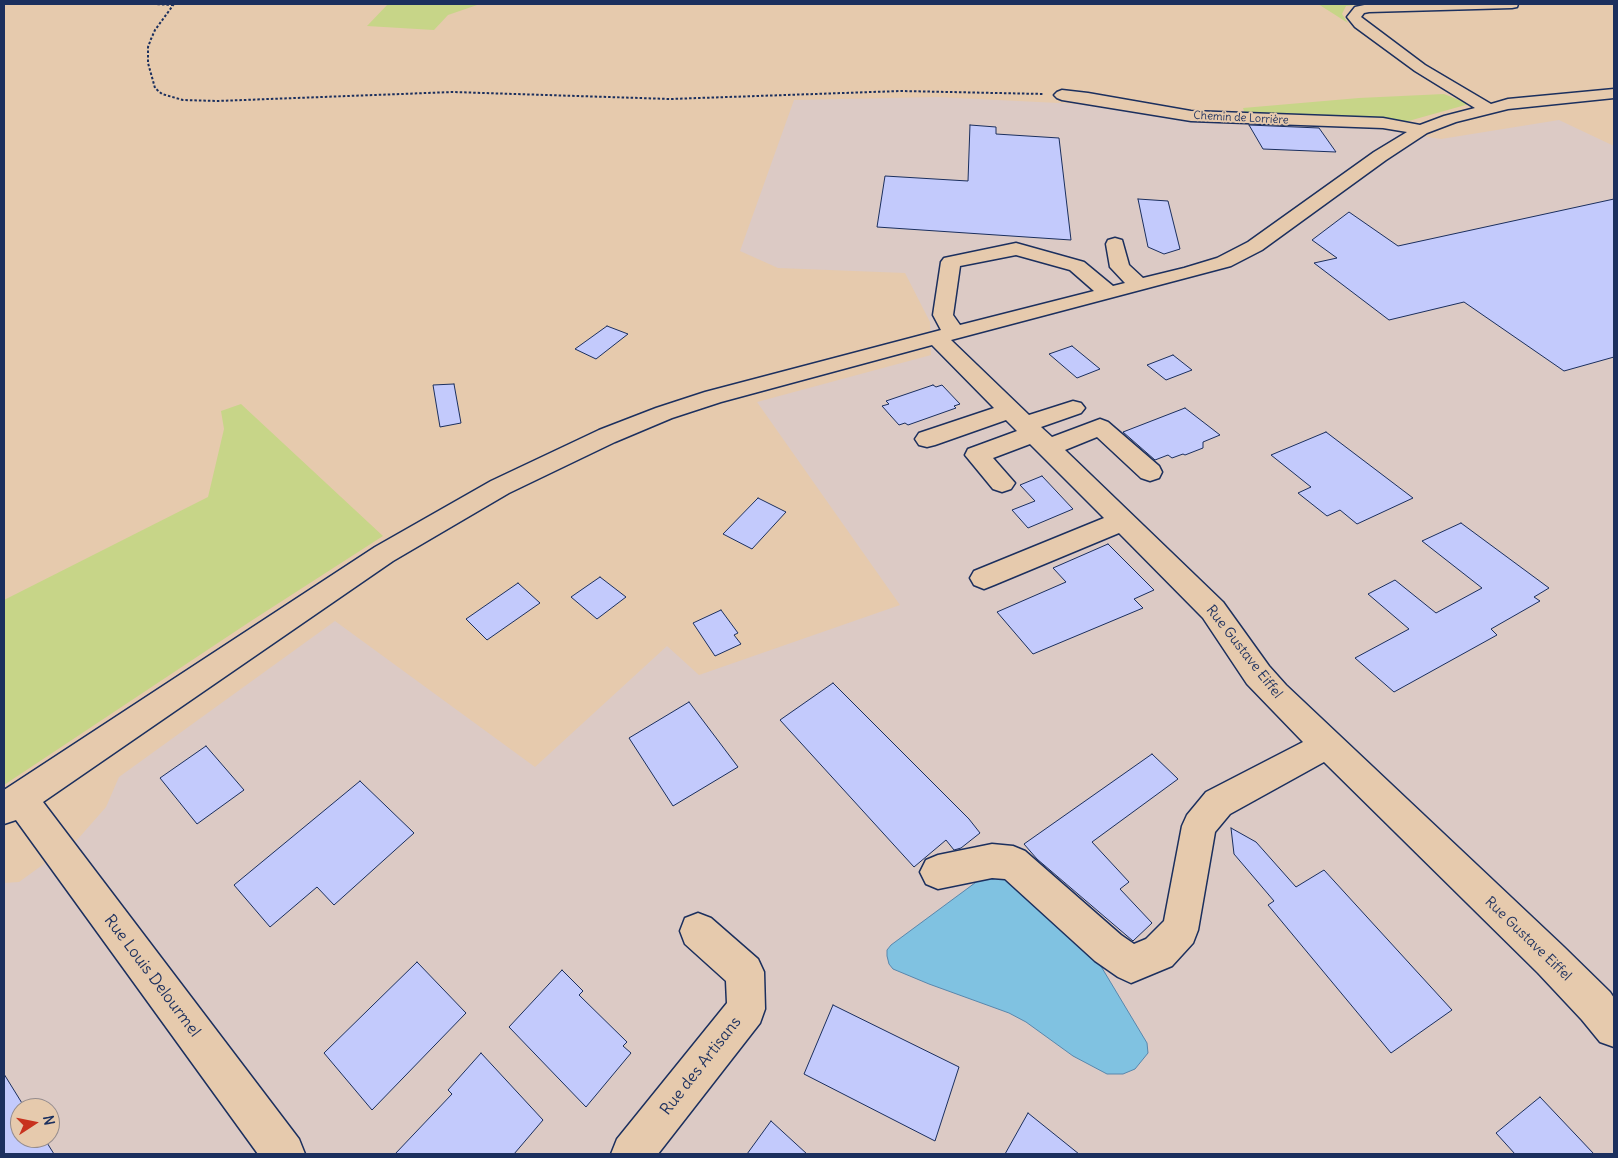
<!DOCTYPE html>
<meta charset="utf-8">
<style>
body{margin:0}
#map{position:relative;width:1618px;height:1158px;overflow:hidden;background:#e6caad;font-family:Delius,sans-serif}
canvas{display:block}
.frame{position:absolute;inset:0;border:5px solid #1b2f5e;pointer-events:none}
.north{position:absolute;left:10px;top:1098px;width:50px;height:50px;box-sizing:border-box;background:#e6caad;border:1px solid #958c8d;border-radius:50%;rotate:79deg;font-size:14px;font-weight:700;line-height:20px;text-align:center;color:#1b2f5e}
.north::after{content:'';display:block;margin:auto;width:18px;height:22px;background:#c8321e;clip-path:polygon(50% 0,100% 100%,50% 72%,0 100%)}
</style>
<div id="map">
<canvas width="1618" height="1158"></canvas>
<div class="frame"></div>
<div class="north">N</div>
</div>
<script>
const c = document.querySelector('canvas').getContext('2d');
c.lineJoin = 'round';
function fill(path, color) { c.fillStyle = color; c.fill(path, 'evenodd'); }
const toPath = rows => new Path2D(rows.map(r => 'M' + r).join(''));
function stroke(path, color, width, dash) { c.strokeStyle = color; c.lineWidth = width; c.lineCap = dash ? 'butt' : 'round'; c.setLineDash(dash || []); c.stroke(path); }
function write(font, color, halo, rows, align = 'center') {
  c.font = font + ' Delius,sans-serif'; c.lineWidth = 4; c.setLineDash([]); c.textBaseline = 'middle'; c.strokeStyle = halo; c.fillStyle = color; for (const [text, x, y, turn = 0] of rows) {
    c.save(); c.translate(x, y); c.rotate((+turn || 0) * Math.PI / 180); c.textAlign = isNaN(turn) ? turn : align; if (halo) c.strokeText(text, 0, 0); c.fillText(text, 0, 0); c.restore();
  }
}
fill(toPath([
 [937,97,1079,104,1192,121,1236,124,1377,129,1441,139,1559,120,1614,146,1614,1154,4,1154,4,883,19,882,77,840,106,807,119,777,335,621,535,767,667,646,699,675,900,605,757,402,931,355,930,322,905,273,778,268,740,251,794,100],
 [20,1108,50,1108,50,1138,20,1138]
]), '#dccac5');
fill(toPath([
 [388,4,480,4,448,15,434,30,367,26],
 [1318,4,1365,4,1346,6,1342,14,1348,23],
 [1444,94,1469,104,1405,122,1245,114,1243,108,1359,98],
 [241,404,383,536,251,621,4,785,4,600,208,497,224,429,221,411]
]), '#c7d588');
const water = toPath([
 [1006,874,1099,963,1147,1043,1148,1053,1135,1069,1123,1074,1107,1074,1073,1056,1026,1022,1009,1013,929,984,893,969,889,964,887,956,887,950,891,945,983,877,1006,874]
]);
fill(water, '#80c2e1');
stroke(water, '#5887ad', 1);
const building = toPath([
 [970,125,996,127,996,134,1059,138,1071,240,877,227,885,176,968,181,970,125],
 [1249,125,1319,128,1336,152,1263,149,1249,125],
 [1138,199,1168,201,1180,249,1164,254,1148,247,1138,199],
 [1614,199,1614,357,1564,371,1464,302,1389,320,1314,263,1337,258,1312,240,1349,212,1398,246,1614,199],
 [607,326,628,334,596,359,575,349,607,326],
 [1072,346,1100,369,1077,378,1049,354,1072,346],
 [1173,355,1192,370,1166,380,1147,365,1173,355],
 [454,384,461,423,440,427,433,385,454,384],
 [933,385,936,387,942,385,960,404,954,406,956,408,908,425,905,423,899,425,882,406,889,404,886,401,933,385],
 [1185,408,1220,435,1203,442,1203,448,1185,455,1183,454,1172,458,1168,455,1155,460,1123,432,1185,408],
 [1326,432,1413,498,1357,524,1340,510,1327,516,1298,493,1311,487,1271,455,1326,432],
 [1042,476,1073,509,1028,528,1012,510,1035,501,1020,485,1042,476],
 [758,498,786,512,752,549,723,534,758,498],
 [1461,523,1549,588,1534,597,1540,601,1491,629,1497,635,1394,692,1355,658,1409,629,1368,594,1395,580,1436,613,1482,588,1422,541,1461,523],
 [1108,544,1154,590,1134,599,1143,608,1033,654,997,612,1066,582,1053,568,1108,544],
 [600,577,626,597,597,619,571,597,600,577],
 [518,583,540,603,487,640,466,619,518,583],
 [721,610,738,633,734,635,741,644,715,656,693,623,721,610],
 [833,683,969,819,980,833,961,848,954,850,946,840,914,867,780,720,833,683],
 [689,702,738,767,673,806,629,738,689,702],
 [206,746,244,790,197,824,160,778,206,746],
 [1152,754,1178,779,1092,842,1129,882,1120,889,1152,923,1133,941,1037,859,1024,844,1152,754],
 [360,781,414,833,334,905,317,887,270,927,234,885,360,781],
 [1231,828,1256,842,1296,887,1324,870,1452,1010,1391,1053,1268,905,1274,901,1234,854,1231,828],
 [417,962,466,1013,372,1110,324,1053,417,962],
 [562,970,583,991,579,995,627,1042,623,1046,631,1053,586,1107,509,1027,562,970],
 [833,1005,959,1067,935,1141,804,1074,833,1005],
 [481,1053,543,1120,514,1154,395,1154,452,1094,448,1090,481,1053],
 [4,1074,25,1108,20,1108,20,1138,44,1138,54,1154,4,1154,4,1074],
 [1540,1097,1594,1154,1515,1154,1496,1133,1540,1097],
 [1028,1113,1079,1154,1005,1154,1028,1113],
 [771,1121,807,1154,747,1154,771,1121]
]);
fill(building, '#c3cafc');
stroke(building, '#1b2f5e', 1);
const minor = toPath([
 [1369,4,1518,4,1517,7,1512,8,1369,12,1364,13,1361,17,1425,65,1491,104,1508,99,1614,89,1614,98,1508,109,1456,122,1427,133,1386,160,1262,250,1231,266,951,340,1029,415,1073,401,1081,403,1085,408,1081,413,1041,427,1052,437,1100,419,1108,422,1159,466,1162,472,1159,478,1150,481,1141,478,1097,437,1065,450,1223,602,1269,666,1286,685,1564,947,1610,992,1614,998,1614,1047,1600,1042,1582,1020,1538,973,1324,762,1230,814,1215,832,1198,930,1193,943,1172,966,1131,983,1118,977,1095,961,1005,879,992,878,938,889,926,884,920,872,926,860,938,855,992,844,1013,846,1025,851,1121,935,1134,944,1146,939,1164,921,1182,826,1187,815,1206,792,1303,742,1247,684,1203,618,1119,533,994,585,984,589,974,585,970,578,974,571,1104,518,1030,444,993,458,1015,483,1011,489,1002,492,993,489,965,455,968,449,1017,431,1006,420,935,445,927,447,919,445,915,439,919,433,994,408,932,345,721,402,672,418,615,442,509,493,393,561,43,802,299,1139,305,1154,258,1154,16,820,4,824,4,790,375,547,491,481,599,430,656,408,705,392,941,330,933,315,941,262,944,258,1016,243,1084,262,1113,286,1125,283,1110,267,1106,244,1108,240,1115,238,1122,240,1129,265,1143,278,1184,268,1217,258,1248,242,1374,152,1407,132,1383,128,1191,121,1062,100,1057,98,1054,95,1057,92,1062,90,1088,93,1191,111,1383,118,1420,125,1444,116,1475,108,1415,71,1355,27,1347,17,1355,7,1369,4],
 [1016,255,1070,270,1094,291,960,325,953,315,960,266,1016,255],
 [698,913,711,918,758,959,764,972,765,1009,760,1023,658,1154,611,1154,617,1139,727,1003,726,981,685,944,680,931,685,918,698,913]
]);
stroke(minor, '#1b2f5e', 3);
stroke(toPath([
 [153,4,173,5],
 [174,4,155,30,151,39,148,47,148,63,155,88,162,94,183,100,217,101,453,92,670,99,901,91,1044,94]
]), '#1b2f5e', 2, [2.5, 2]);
fill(minor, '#e6caad');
write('11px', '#1b2f5e', '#e6caad', [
 ["Chemin de Lorrière",1241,118,3]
]);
write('14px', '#1b2f5e', '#e6caad', [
 ["Rue Gustave Eiffel",1244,652,52],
 ["Rue Gustave Eiffel",1528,939,44]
]);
write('16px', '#1b2f5e', '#e6caad', [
 ["Rue Louis Delourmel",152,976,53],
 ["Rue des Artisans",701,1066,-52]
]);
</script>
